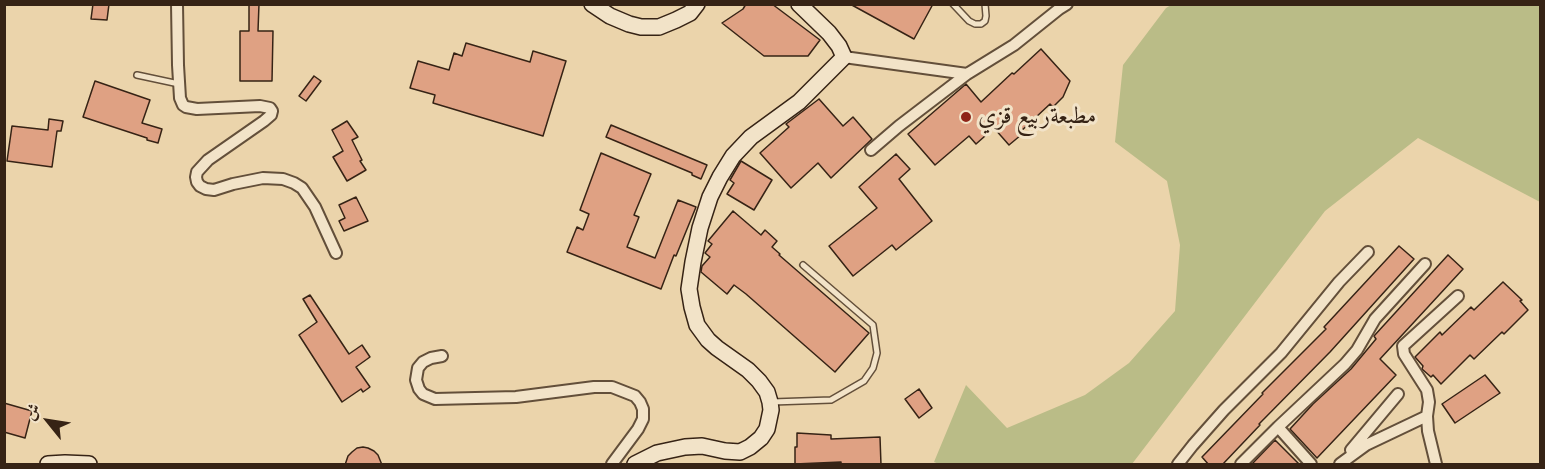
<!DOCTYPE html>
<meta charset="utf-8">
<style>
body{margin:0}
#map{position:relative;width:1545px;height:469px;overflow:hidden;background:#ebd4ab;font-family:"Libre Bodoni",Amiri,serif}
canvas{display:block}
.frame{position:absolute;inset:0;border:6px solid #362315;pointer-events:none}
.north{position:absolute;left:18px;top:391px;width:60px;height:60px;-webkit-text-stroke:4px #f2e3c8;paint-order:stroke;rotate:300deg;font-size:16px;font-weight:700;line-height:24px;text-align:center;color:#362315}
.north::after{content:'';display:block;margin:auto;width:21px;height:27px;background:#362315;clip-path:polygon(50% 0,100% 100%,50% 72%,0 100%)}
</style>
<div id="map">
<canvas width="1545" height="469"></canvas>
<div class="frame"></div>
<div class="north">ش</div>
</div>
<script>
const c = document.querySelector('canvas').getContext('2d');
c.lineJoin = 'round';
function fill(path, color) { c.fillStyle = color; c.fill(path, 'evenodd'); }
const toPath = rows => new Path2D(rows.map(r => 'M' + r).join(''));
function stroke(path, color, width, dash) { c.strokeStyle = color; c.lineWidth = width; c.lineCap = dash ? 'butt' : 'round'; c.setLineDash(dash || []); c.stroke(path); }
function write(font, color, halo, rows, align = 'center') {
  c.font = font + ' "Libre Bodoni",Amiri,serif'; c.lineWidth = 6; c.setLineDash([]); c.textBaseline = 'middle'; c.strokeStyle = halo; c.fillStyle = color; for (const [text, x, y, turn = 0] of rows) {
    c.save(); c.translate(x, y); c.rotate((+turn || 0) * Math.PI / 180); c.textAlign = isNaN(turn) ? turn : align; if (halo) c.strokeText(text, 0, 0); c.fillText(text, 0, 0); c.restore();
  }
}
fill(toPath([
 [1171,5,1540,5,1540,202,1418,138,1325,211,1132,464,939,464,934,462,966,385,1007,428,1085,395,1129,363,1175,311,1180,245,1167,181,1115,142,1123,65,1166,8]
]), '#babc87');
const building = toPath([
 [93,4,109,4,107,20,91,19,93,4],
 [249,4,259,4,258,31,273,31,272,81,240,81,240,31,249,31,249,4],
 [746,4,772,4,820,40,808,56,764,56,722,23,743,9,746,4],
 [850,4,933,4,914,39,850,4],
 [466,43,530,62,533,51,566,61,543,136,433,103,435,95,410,88,418,61,449,70,454,53,462,56,466,43],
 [1041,49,1070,81,1063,97,1053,107,1050,104,1019,133,1021,135,1009,145,994,128,976,144,969,136,935,165,908,134,966,84,981,102,1012,73,1014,74,1041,49],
 [314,76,321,81,306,101,299,96,314,76],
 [95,81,150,100,142,123,162,129,158,143,147,140,147,138,83,117,95,81],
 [819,99,843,126,853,117,872,139,831,178,818,163,791,188,760,153,789,127,786,124,819,99],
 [49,119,63,121,61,131,57,131,52,167,7,161,12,126,48,130,49,119],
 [347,121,358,137,352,140,362,160,360,161,366,170,347,181,333,157,343,151,332,130,347,121],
 [611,125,707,165,701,179,692,175,692,173,606,137,611,125],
 [601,153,651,174,634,215,639,217,627,247,655,258,678,200,696,207,676,256,674,255,661,289,567,252,577,227,583,230,589,214,580,210,601,153],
 [896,154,910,169,899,179,932,221,896,250,892,245,853,276,829,246,877,208,859,187,896,154],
 [741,161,772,180,754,210,727,194,734,183,730,180,741,161],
 [356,197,368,221,344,231,339,221,345,218,339,205,356,197],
 [733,211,761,235,765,230,777,241,772,247,780,254,779,255,869,333,835,372,746,294,734,285,727,294,701,272,702,266,710,257,705,253,712,244,708,241,733,211],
 [1399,246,1414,259,1330,352,1259,424,1260,425,1222,465,1209,465,1202,457,1263,394,1262,393,1326,329,1324,327,1399,246],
 [1448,255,1463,269,1380,359,1396,375,1317,458,1290,429,1313,404,1351,369,1376,339,1374,336,1448,255],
 [1503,282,1522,300,1520,301,1528,310,1504,334,1502,332,1474,359,1470,355,1441,384,1433,375,1431,377,1422,369,1423,366,1415,357,1440,332,1442,335,1471,307,1474,310,1503,282],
 [310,295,349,354,362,345,370,357,356,367,370,387,363,392,361,389,342,402,299,335,317,322,303,299,310,295],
 [1485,375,1500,393,1455,423,1442,404,1485,375],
 [919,389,932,408,919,418,905,399,919,389],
 [4,403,32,411,25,438,4,432,4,403],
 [797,433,831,435,831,439,880,437,881,465,841,465,841,462,795,464,795,447,797,447,797,433],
 [1275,440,1300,465,1251,465,1275,440],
 [363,447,368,448,374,451,378,455,382,465,345,465,348,456,352,452,357,448,363,447]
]);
fill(building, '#dfa183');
stroke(building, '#362315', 1.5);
const lane = toPath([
 [953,4,969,21,975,24,981,24,985,21,986,16,985,4],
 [137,75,179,84],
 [772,402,831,400,864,381,873,368,877,353,873,325,803,265]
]);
const street = toPath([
 [177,4,178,65,180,98,183,105,186,107,197,109,260,106,270,108,272,111,271,115,264,121,208,160,197,172,196,177,197,182,200,186,206,189,214,190,233,184,263,178,283,179,294,183,302,188,315,207,336,253],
 [844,57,967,74,899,126,871,150],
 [967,74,1014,45,1059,9,1067,4],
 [442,356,431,358,423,362,418,368,416,380,419,389,423,394,435,399,516,397,594,387,612,387,635,396,640,402,643,409,643,419,638,429,612,464],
 [1278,427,1311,464],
 [1351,450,1398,394],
 [1178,464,1193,445,1224,410,1281,353,1339,282,1368,252],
 [1241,464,1278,427,1345,364,1357,350,1375,319,1425,264],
 [1340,464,1366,445,1427,416],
 [1436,464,1428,431,1427,416,1429,402,1427,390,1404,354,1403,346,1458,296]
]);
const secondary = toPath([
 [592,4,610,16,629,24,641,27,659,27,676,20,690,13,697,4],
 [48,464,65,463,89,464],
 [635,464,657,453,685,447,702,446,725,451,740,452,750,447,761,438,767,429,771,410,770,402,767,392,759,381,748,370,717,348,708,340,697,325,692,307,689,289,693,262,700,228,710,197,720,177,733,156,751,137,799,102,844,57,839,46,829,33,799,4]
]);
stroke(lane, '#634f3a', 8);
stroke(street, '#634f3a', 14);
stroke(secondary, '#362315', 18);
stroke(lane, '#f2e3c8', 5);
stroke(street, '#f2e3c8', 10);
stroke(secondary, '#f2e3c8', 15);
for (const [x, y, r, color] of [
 [966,117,6,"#8f2418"]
]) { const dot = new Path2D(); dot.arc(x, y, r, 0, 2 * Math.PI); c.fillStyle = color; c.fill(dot); stroke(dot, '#f2e3c8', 2); }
write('24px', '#362315', '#f2e3c8', [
 ["مطبعةربيع قزي",978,117]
], 'left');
</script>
